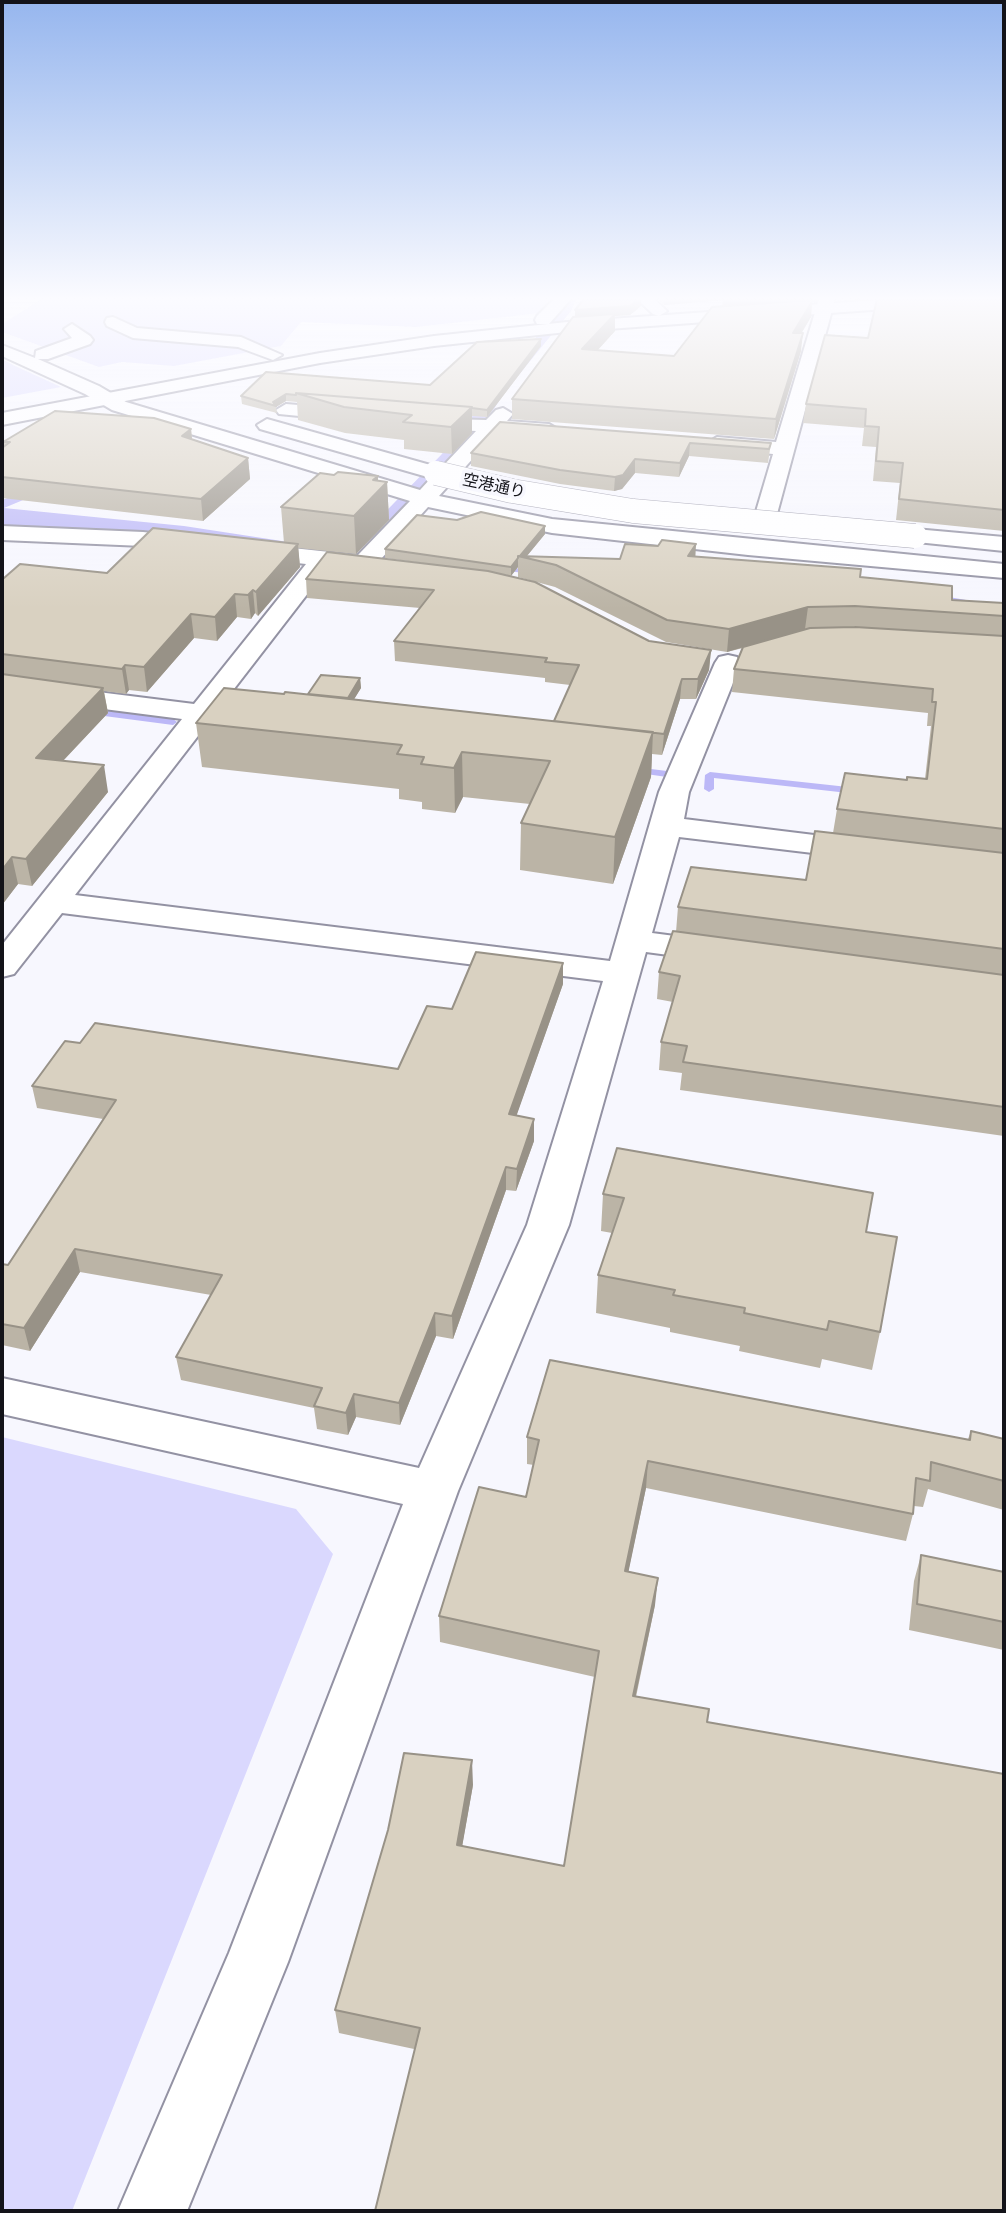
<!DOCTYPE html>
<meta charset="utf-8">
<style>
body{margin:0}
#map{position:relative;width:1006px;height:2213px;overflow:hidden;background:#f7f7fe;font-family:"Public Sans",sans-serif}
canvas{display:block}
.frame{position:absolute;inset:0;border:4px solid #131319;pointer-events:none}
</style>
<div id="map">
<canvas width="1006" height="2213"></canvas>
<div class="frame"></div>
</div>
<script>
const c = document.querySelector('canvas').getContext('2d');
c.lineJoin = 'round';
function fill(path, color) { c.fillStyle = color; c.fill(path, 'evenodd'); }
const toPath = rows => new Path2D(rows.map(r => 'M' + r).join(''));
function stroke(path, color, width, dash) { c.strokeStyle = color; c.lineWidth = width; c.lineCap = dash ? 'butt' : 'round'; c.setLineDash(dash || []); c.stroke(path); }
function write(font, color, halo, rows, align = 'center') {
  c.font = font + ' "Public Sans","Noto Sans JP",sans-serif'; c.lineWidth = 7; c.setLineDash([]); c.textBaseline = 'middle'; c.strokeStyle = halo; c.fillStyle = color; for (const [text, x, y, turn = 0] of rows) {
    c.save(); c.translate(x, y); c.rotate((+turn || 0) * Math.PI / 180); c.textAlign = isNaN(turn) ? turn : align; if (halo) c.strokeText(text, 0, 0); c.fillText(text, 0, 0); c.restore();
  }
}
fill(toPath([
 [42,299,561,299,549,312,416,327,301,322,281,346,174,366,122,362,99,367,2,332,2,324],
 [2,359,13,365,61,387,2,398],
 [2,1437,296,1509,333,1554,72,2211,2,2211]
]), '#dad8fe');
fill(toPath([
 [567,299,576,299,571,311,504,393,484,425,356,553,525,569,880,585,966,600,1004,612,525,573,145,532,2,525,2,500,51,482,59,485,4,508,184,526,347,551,441,455]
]), '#bcb8f7');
fill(toPath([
 [92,709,173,719,177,722,173,725,89,714,88,712,92,709],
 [635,767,667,771,672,774,667,777,632,772,630,770,635,767],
 [710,772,857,788,862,791,857,794,714,778,714,789,709,792,704,789,705,775,710,772]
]), '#bcb8f7');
const minor = toPath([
 [554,299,571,299,549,324,537,324,535,320,537,316,554,299],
 [637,299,654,299,667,311,659,316,653,314,637,299],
 [819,299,835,299,774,525,763,532,755,530,752,525,773,454,717,449,707,443,717,437,776,442,819,299],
 [113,317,137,328,241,337,282,355,273,360,238,347,133,338,107,326,105,322,107,318,113,317],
 [72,324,90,336,93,340,90,344,48,359,38,359,99,386,126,402,420,490,431,478,260,429,257,425,267,419,441,468,476,431,420,428,410,422,413,418,486,420,496,410,503,408,513,414,507,421,549,424,559,430,549,436,496,433,439,496,552,519,1004,564,1004,578,748,555,552,533,428,507,381,559,385,564,381,569,373,571,329,566,220,707,263,714,267,720,263,726,253,728,208,723,75,895,610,961,659,792,715,663,719,657,728,655,737,657,741,663,689,792,684,819,863,841,874,843,879,850,874,857,863,859,679,837,652,933,721,942,733,945,738,952,733,959,721,962,646,952,569,1225,458,1491,288,1962,187,2211,118,2211,229,1953,403,1504,2,1414,2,1378,419,1468,527,1225,603,981,62,913,14,974,2,977,2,945,182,719,2,696,2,680,194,704,306,564,143,546,2,540,2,526,143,532,358,555,410,501,112,410,85,394,2,356,2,345,35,358,36,351,72,338,64,329,72,324],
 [286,404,350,409,360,415,350,421,279,414,276,410,286,404],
 [915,529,1004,537,1004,551,907,541,904,536,907,531,915,529]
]);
const highway = toPath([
 [891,299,963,299,955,304,567,332,434,346,320,363,2,425,2,413,320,353,434,336,567,322,891,299]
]);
stroke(minor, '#9392a3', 4);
stroke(highway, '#9392a3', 4);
fill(minor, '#fff');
fill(highway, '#fff');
const minorBridge = toPath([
 [436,473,512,491,633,511,915,536]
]);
stroke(minorBridge, '#9392a3', 25, []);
stroke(minorBridge, '#fff', 24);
fill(toPath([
 [657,299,817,299,815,302,812,302,811,317,801,333,801,351,774,439,512,419,512,399,573,317,641,306,630,315,615,316,615,331,598,350,674,356,722,306,723,300,664,305],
 [1004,299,1004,531,896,520,900,483,873,481,876,447,862,446,864,428,803,423,806,404,868,338],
 [541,339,541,346,487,417,472,416,472,433,452,454,404,449,404,440,345,433,298,420,297,402,286,401,276,407,277,413,242,404,241,396,430,385],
 [500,422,771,443,768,463,689,456,679,477,635,473,622,489,614,491,560,484,471,466,471,453],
 [191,429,192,439,248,458,250,479,203,521,2,498,2,448,4,447,3,442],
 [334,475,378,476,378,481,387,482,389,520,356,554,298,548,300,567,258,616,255,613,251,619,237,617,217,641,194,638,147,692,129,690,126,694,104,691,108,713,63,761,108,792,32,886,18,884,2,905,2,578,107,573,284,543,281,507],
 [457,520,545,526,545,534,527,556,620,559,695,556,860,577,952,600,1004,603,1004,1136,680,1090,682,1073,659,1070,661,1042,673,1002,657,999,659,972,676,932,678,907,806,880,833,833,837,809,907,780,925,779,931,726,927,726,928,713,732,692,734,669,743,648,727,652,666,642,555,587,518,577,518,567,511,576,503,574,649,641,711,650,709,670,696,699,680,699,662,755,652,754,651,777,613,884,520,870,521,823,530,804,463,797,455,813,422,809,422,802,399,799,399,789,202,767,196,723,284,694,308,694,360,678,361,688,354,699,554,721,570,685,545,682,545,678,395,661,394,641,420,608,307,598,306,579,423,563,385,558,385,549],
 [563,963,563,984,516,1116,534,1141,516,1191,506,1190,453,1339,436,1336,400,1425,356,1417,348,1435,317,1429,314,1408,181,1380,176,1357,211,1295,80,1272,30,1351,2,1345,2,1264,8,1265,103,1119,37,1108,32,1086,80,1043,398,1069,452,1009],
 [603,1194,866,1232,880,1332,872,1370,822,1359,820,1368,739,1351,740,1346,670,1332,670,1328,596,1313,598,1275,612,1233,601,1231],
 [971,1431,1004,1439,1004,1510,928,1489,923,1507,914,1506,913,1514,906,1541,646,1488,628,1572,655,1605,636,1697,709,1709,414,2049,339,2033,335,2010,473,1785,462,1846,564,1866,595,1677,440,1642,439,1616,526,1497,534,1465,527,1464,527,1437,968,1439],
 [921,1555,1004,1572,1004,1650,909,1630,914,1581]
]), '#bbb4a6');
fill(toPath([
 [641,299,641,306,630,315,615,316,615,331,582,367,575,319,575,310],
 [664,299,817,299,815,302,812,302,811,317,791,351,722,308,723,300,664,305],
 [803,333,801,351,774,439,776,419],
 [541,339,541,346,487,417,487,410],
 [286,394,286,401,276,407,273,402],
 [472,407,472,433,452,454,451,427],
 [191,429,193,450,182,436],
 [690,443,689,456,679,477,680,463],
 [248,458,250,479,203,521,201,499],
 [635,459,635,473,622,489,614,491,615,477],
 [378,476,378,491,387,482,389,520,356,554,354,516,373,480],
 [545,526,545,534,526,557,520,556],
 [298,544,300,567,258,616,256,592],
 [696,544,695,565,688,556],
 [518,558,518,567,511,576,511,567],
 [253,590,255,613,251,619,248,595],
 [235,594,237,617,217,641,215,617],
 [808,607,805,629,727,652,729,629],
 [191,614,194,638,147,692,144,667],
 [711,650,709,670,696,699,698,679],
 [125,665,129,690,126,694,122,669],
 [360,678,361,688,342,719,341,709],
 [682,679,680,699,662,755,664,734],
 [103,688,108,713,41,784,36,758],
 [653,732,651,777,613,884,615,837],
 [462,752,463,797,455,813,454,768],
 [104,765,108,792,32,886,26,859],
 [12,857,18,884,2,905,2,870],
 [563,963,563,984,509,1137,509,1114],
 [534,1119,534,1141,516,1191,517,1169],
 [506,1167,506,1190,453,1339,452,1316],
 [75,1249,80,1272,30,1351,24,1328],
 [435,1313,436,1336,400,1425,399,1403],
 [354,1394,356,1417,348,1435,346,1413],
 [648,1461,646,1488,623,1598,625,1571],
 [658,1578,655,1605,630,1722,633,1696],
 [472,1760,473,1785,458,1870,457,1845]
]), '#989287');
const building = toPath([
 [584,299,639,299,630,306,575,310,584,299],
 [877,299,1004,299,1004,510,899,499,903,463,876,461,879,427,865,426,866,409,806,404,825,335,868,338,877,299],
 [813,300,793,333,803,333,776,419,512,399,573,317,615,314,582,349,674,356,712,307,813,300],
 [541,339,487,410,472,408,472,407,296,393,296,395,286,394,273,402,276,406,241,396,266,372,430,385,477,342,541,339],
 [296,393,472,407,451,427,403,422,412,415,344,407,296,393],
 [55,411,154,418,191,429,182,436,248,458,201,499,2,477,2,448,10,442,3,442,55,411],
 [500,422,771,443,769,449,690,443,680,463,635,459,623,475,615,477,560,470,471,453,500,422],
 [338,472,378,476,373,480,387,482,354,516,281,507,320,473,334,475,338,472],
 [481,512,545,526,520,556,518,556,518,558,511,567,385,549,417,515,457,520,481,512],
 [153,528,298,544,256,592,253,590,248,595,235,594,215,617,191,614,144,667,125,665,122,669,2,654,2,578,4,578,20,564,107,573,153,528],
 [662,540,696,544,688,556,861,569,860,577,952,586,952,600,1004,603,1004,616,855,606,808,607,729,629,667,620,556,565,518,556,620,559,625,544,658,546,662,540],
 [327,552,488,571,535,582,649,641,711,650,698,679,682,679,664,734,554,721,579,665,545,662,547,658,394,641,434,590,306,579,327,552],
 [855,627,1004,636,1004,829,837,809,845,773,907,780,907,777,927,779,936,702,932,702,933,689,734,669,743,647,810,628,855,627],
 [2,674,103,688,36,758,104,765,26,859,12,857,2,870,2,674],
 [321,675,360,678,348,698,308,694,321,675],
 [224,688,284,694,285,692,653,732,615,837,521,823,550,761,462,752,454,768,421,764,424,757,397,754,402,745,196,723,224,688],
 [815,831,1004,853,1004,949,678,907,691,867,806,880,815,831],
 [673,931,1004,975,1004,1107,683,1062,687,1046,661,1042,680,976,659,972,673,931],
 [476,952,563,963,509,1114,534,1119,517,1169,506,1167,452,1316,435,1313,399,1403,354,1394,346,1413,314,1406,322,1388,176,1357,222,1275,75,1249,24,1328,2,1324,2,1264,8,1265,116,1100,32,1086,65,1041,80,1043,95,1023,398,1069,427,1006,452,1009,476,952],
 [617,1148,873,1193,866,1232,897,1237,880,1332,829,1321,827,1330,744,1313,745,1308,673,1295,675,1290,598,1275,624,1198,603,1194,617,1148],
 [550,1360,970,1440,971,1431,1004,1439,1004,1481,931,1462,930,1481,916,1478,913,1514,648,1461,625,1571,658,1578,633,1696,709,1709,707,1722,1004,1774,1004,2211,375,2211,420,2028,335,2010,388,1830,404,1753,472,1760,457,1845,564,1866,599,1651,439,1616,479,1487,526,1497,539,1440,527,1437,550,1360],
 [921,1555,1004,1572,1004,1622,917,1604,921,1555]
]);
fill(building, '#d9d1c1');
stroke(building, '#989287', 2);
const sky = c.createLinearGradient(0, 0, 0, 609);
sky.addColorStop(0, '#96b6ee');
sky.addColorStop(0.49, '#fbfbff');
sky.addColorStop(1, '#fbfbff00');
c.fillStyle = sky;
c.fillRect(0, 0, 1006, 609);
write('16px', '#131319', '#f7f7fe', [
 ["空港通り",494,486,12]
]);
</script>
